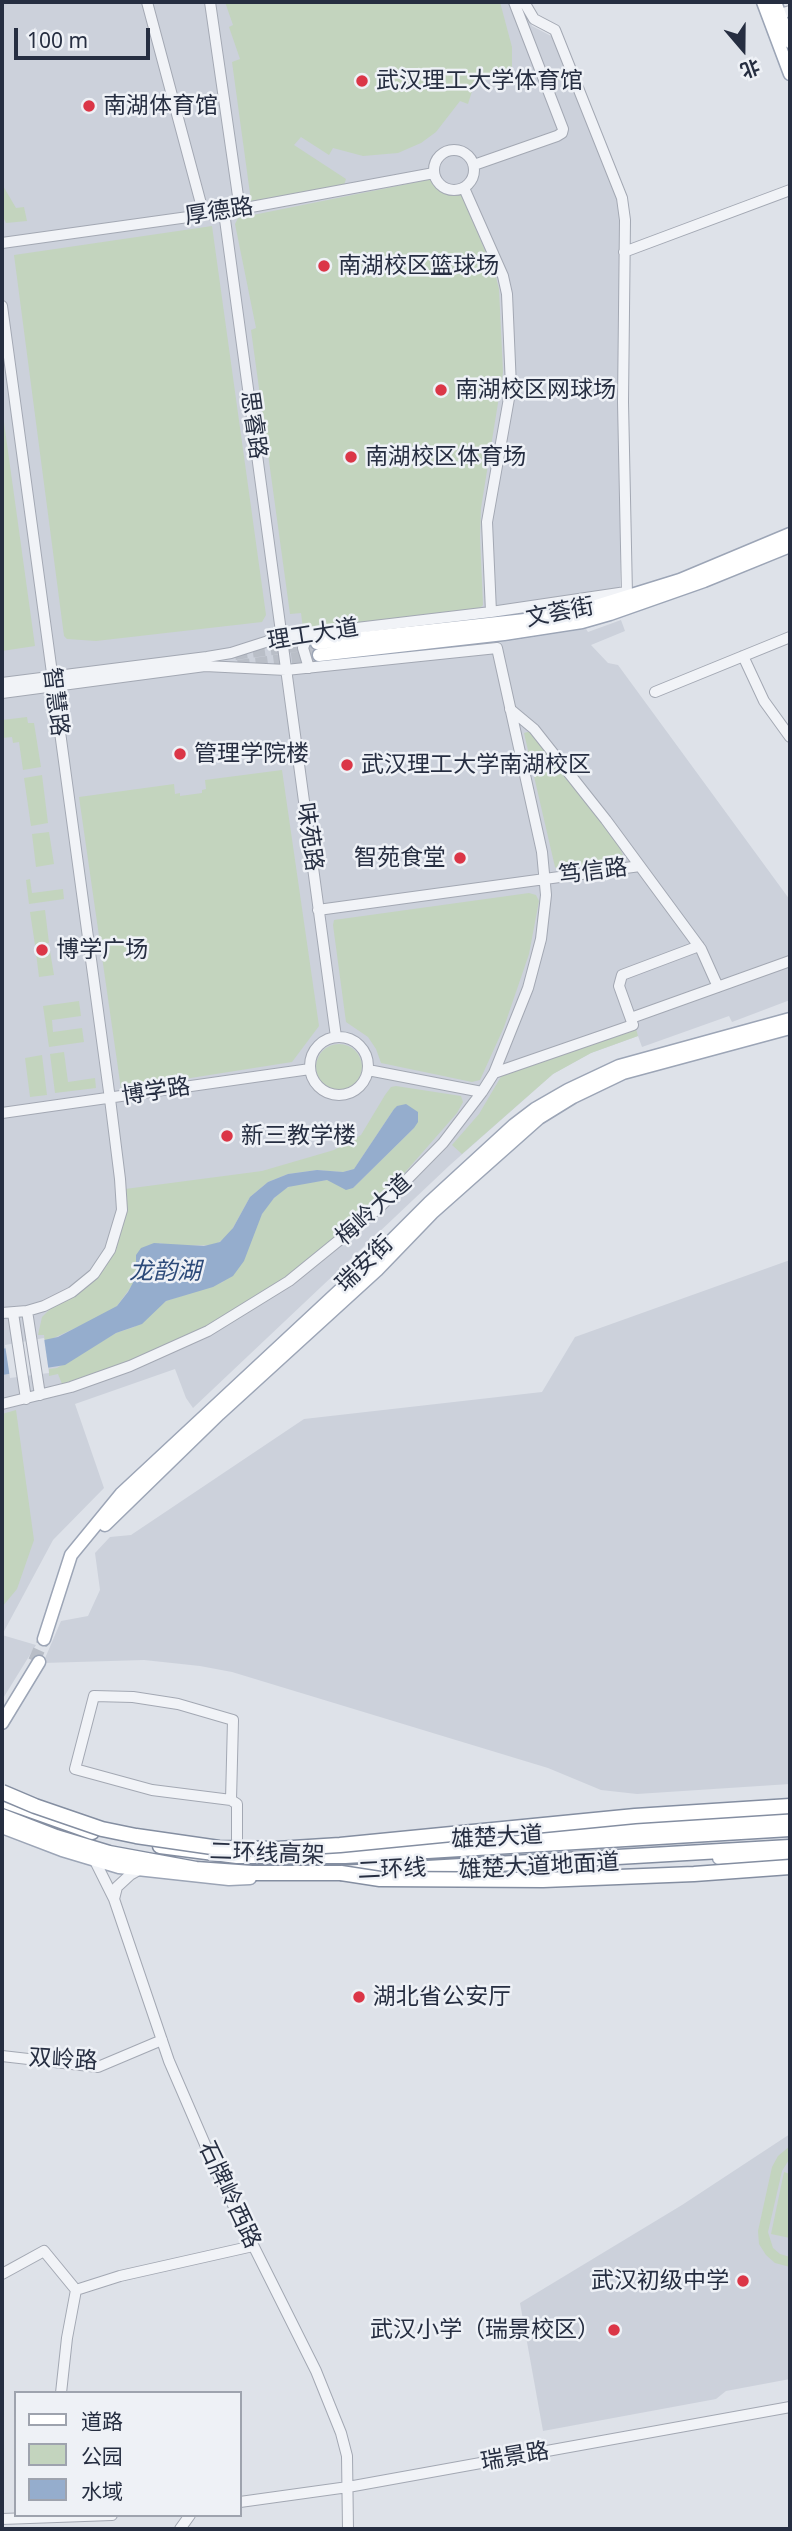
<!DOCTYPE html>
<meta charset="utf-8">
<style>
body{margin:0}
#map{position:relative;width:792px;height:2531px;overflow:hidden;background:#dee2e9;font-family:"Noto Sans","Noto Sans SC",sans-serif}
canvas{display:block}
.frame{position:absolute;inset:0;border:4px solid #262e41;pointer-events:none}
.legend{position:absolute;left:14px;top:2391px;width:228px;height:126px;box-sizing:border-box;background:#eef1f6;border:2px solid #9ea3ae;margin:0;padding:9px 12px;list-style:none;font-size:21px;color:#262e41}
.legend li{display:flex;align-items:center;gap:14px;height:35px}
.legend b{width:35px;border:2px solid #9ea3ae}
.north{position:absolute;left:708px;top:14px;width:70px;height:70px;-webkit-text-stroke:5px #eef1f6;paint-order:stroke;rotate:160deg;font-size:19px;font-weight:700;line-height:28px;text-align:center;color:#262e41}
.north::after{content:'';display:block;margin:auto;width:24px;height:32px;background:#262e41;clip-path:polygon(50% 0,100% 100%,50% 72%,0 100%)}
.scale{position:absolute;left:14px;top:28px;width:136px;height:32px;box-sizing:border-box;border:4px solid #262e41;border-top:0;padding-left:9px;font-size:21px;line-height:24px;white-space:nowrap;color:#262e41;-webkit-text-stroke:5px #eef1f6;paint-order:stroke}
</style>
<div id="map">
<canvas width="792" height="2531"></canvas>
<div class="frame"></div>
<ul class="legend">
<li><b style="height:9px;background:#fff"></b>道路</li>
<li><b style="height:19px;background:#c3d4be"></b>公园</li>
<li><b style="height:19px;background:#95adcd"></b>水域</li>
</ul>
<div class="north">北</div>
<div class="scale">100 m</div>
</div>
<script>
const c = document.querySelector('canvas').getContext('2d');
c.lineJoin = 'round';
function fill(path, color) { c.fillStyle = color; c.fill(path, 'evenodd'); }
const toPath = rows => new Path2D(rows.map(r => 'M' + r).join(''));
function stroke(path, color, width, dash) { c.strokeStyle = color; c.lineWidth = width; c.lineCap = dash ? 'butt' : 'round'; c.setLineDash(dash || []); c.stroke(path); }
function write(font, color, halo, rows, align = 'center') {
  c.font = font + ' "Noto Sans","Noto Sans SC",sans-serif'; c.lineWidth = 5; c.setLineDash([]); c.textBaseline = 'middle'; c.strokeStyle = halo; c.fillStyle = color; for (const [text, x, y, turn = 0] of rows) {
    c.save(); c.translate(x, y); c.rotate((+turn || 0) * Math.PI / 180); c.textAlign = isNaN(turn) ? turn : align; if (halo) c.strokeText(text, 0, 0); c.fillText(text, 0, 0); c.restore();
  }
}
fill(toPath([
 [2,2,522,2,532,26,553,37,614,187,617,200,621,229,620,595,503,616,317,637,320,661,503,642,586,629,588,632,621,620,625,631,591,645,608,663,618,665,790,900,790,1000,732,1022,729,1016,642,1047,638,1036,591,1053,553,1074,450,1165,193,1408,186,1398,175,1369,75,1404,104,1488,53,1540,2,1635,36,1645,2,1700],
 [790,1260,790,1784,637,1794,601,1790,548,1768,232,1672,200,1666,144,1660,43,1663,61,1621,88,1616,100,1590,95,1553,110,1537,131,1535,304,1419,542,1392,575,1337],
 [790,2134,790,2379,726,2391,716,2399,543,2431,520,2303,682,2205]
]), '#ccd1db');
fill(toPath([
 [225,2,500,2,512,47,512,78,477,75,468,104,460,101,436,132,421,143,398,153,363,156,333,148,329,155,301,137,294,145,346,179,344,185,251,201,232,62,240,59,229,27,233,25],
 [432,179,444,192,462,195,496,277,499,289,503,372,481,508,480,537,483,605,479,609,303,629,301,613,290,614,251,330,256,328,235,224,238,218],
 [2,184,16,208,24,207,27,221,6,223,2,215],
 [212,226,266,615,262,622,96,641,67,639,64,636,14,255],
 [2,408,35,646,2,651],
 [27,717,28,723,34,723,41,767,23,770,19,742,13,743,12,737,2,738,2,720],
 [531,731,620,847,623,855,619,861,557,869,555,867,524,733],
 [282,770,319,1026,292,1062,121,1089,79,797,174,784,175,794,180,793,180,796,202,793,202,790,206,789,205,780],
 [42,775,48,823,31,826,24,778],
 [49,832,54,864,36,867,32,834],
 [30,879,32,893,63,889,64,899,29,904,26,880],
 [529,893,536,895,539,901,529,954,504,1027,480,1080,472,1082,381,1063,376,1049,368,1037,346,1022,333,925,334,920],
 [45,910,49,943,35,945,30,912],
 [50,951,54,975,39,977,36,953],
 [79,1001,81,1016,52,1020,53,1032,82,1028,84,1042,49,1047,43,1006],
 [636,1029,638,1036,591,1053,553,1074,462,1154,452,1145,479,1114,502,1075],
 '316 1067a23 23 0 1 1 46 0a23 23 0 1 1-46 0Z',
 [64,1052,68,1082,95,1078,96,1088,55,1093,50,1054],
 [42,1055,47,1095,30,1097,25,1058],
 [396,1086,461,1096,463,1102,457,1113,393,1186,338,1236,298,1269,203,1328,176,1342,131,1361,62,1384,58,1374,49,1376,49,1369,57,1368,116,1333,134,1327,166,1301,223,1282,267,1205,284,1189,294,1185,327,1180,353,1188,414,1128,394,1109,354,1169,343,1172,317,1170,288,1174,268,1182,250,1197,229,1235,215,1245,172,1246,160,1243,137,1266,133,1284,117,1306,110,1312,45,1342,44,1335,38,1335,42,1317,53,1306,92,1282,108,1262,123,1225,125,1189,262,1171,334,1150,361,1135,385,1095,391,1087],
 [16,1410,34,1540,17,1589,2,1607,2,1414],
 [790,2146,790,2158,782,2171,768,2232,773,2248,780,2254,790,2257,790,2267,775,2263,766,2255,759,2244,758,2231,772,2167,778,2156],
 [784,2172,790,2174,790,2238,771,2234]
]), '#c3d4be');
fill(toPath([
 [406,1104,418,1112,418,1122,414,1128,353,1188,346,1190,327,1180,288,1187,274,1198,262,1214,244,1261,233,1276,213,1287,166,1301,142,1324,116,1333,65,1365,2,1375,2,1349,58,1337,117,1306,128,1292,136,1277,136,1255,141,1248,154,1243,204,1246,220,1242,233,1228,250,1197,268,1182,288,1174,317,1170,343,1172,354,1169,394,1109,397,1106]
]), '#95adcd');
fill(toPath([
 [44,1338,49,1373,10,1378,5,1345]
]), '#dee2e9');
stroke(toPath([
 [235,654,317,643],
 [238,666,319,655],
 [34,1661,44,1639]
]), '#b9bec7', 12, [12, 6]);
const minor = toPath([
 [147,2,204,215],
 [210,2,240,210],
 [524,2,534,19,555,30,622,198,625,220,623,402,627,595],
 [780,14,790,11],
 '434 170a20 20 0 1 1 40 0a20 20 0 1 1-40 0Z',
 [474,165,557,136,562,133,563,129,514,2],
 [464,188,503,276,507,294,511,387,487,522,491,612],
 [224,212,336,1037],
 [2,243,224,212,434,173],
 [624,252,790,190],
 [2,306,110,1099,120,1179,122,1210,110,1250,94,1274,72,1292,44,1306,27,1311,2,1313],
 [308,634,303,648,309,668],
 [743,656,764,701,790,737],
 [2,683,207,657,231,653,281,637,491,612,626,592],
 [655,692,790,637],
 [2,693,205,666,286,670,497,648,542,852,546,895,541,939,528,988,494,1073,482,1092,443,1143,380,1207,289,1281,208,1331,130,1366,71,1387,2,1404],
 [510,709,534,729,606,820,701,949,718,987],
 [318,910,640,866],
 [631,1018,790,961],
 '310 1066a29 29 0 1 1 58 0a29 29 0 1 1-58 0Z',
 [368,1070,482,1092],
 [494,1073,633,1025,619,986,622,975,699,946],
 [2,1113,310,1069],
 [27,1311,40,1395],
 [13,1313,26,1399],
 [231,1800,152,1790,75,1769,94,1696,133,1697,178,1704,233,1720,231,1800,237,1804,237,1849],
 [94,1859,114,1899,117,1887,130,1875,139,1870],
 [114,1899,169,2061,220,2179,316,2371,341,2433,347,2456,348,2529],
 [2,2056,98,2067,162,2040],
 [2,2274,44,2251,76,2290,120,2276,253,2246],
 [61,2393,67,2338,76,2290],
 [240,2502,348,2487,790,2407],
 [2,2519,112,2515],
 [180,2529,190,2515]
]);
const major = toPath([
 [763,2,790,74],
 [775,2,790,42],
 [317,643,534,619,580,611,680,580,790,534],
 [319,655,504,634,582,622,610,614,704,581,790,546],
 [105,1525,219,1414,377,1270,432,1213,539,1118,573,1097,623,1073,790,1028],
 [44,1639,71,1555,121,1494,368,1264,429,1203,514,1125,535,1109,568,1090,619,1066,790,1019],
 [2,1723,39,1662],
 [2,1827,62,1850,119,1867,229,1879,250,1878],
 [441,1841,790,1819],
 [719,1858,790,1854]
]);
const highway = toPath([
 [2,1800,92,1832],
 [2,1816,56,1837,109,1853,196,1869,252,1873,341,1873,790,1847],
 [160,1846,237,1856,345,1856,790,1829]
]);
stroke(minor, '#a3a8b3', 12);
stroke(major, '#9ca5b6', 15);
stroke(highway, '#848ea1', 17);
stroke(minor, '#f1f3f7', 10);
stroke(major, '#fff', 12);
stroke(highway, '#fff', 14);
const highwayBridge = toPath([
 [2,1792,35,1806,102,1829,136,1836,219,1848,277,1849,340,1845,635,1816,790,1806],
 [341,1873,380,1879,543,1880,694,1874,790,1867]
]);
stroke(highwayBridge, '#848ea1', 17, []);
stroke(highwayBridge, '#fff', 14);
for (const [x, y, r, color] of [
 [362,81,7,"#db3647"],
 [89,106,7,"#db3647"],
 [324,266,7,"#db3647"],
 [441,390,7,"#db3647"],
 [351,457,7,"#db3647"],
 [180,754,7,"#db3647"],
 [347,765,7,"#db3647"],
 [460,858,7,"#db3647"],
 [42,950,7,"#db3647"],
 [227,1136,7,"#db3647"],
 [359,1997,7,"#db3647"],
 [743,2281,7,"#db3647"],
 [614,2330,7,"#db3647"]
]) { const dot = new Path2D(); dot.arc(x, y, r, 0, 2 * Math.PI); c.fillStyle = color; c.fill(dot); stroke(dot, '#eef1f6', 2.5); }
write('23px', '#262e41', '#eef1f6', [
 ["武汉理工大学体育馆",376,81],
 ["南湖体育馆",103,106],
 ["南湖校区篮球场",338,266],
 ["南湖校区网球场",455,390],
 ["南湖校区体育场",365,457],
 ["管理学院楼",194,754],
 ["武汉理工大学南湖校区",361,765],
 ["智苑食堂",446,858,"right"],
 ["博学广场",56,950],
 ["新三教学楼",241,1136],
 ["湖北省公安厅",373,1997],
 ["武汉初级中学",729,2281,"right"],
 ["武汉小学（瑞景校区）",600,2330,"right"]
], 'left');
write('23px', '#262e41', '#eef1f6', [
 ["厚德路",219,212,-9],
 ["思睿路",253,425,82],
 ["文荟街",560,613,-11],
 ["理工大道",313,635,-9],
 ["智慧路",55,702,83],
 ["味苑路",309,837,82],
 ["笃信路",593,872,-7],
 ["博学路",156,1092,-9],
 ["梅岭大道",374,1210,-42],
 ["瑞安街",365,1264,-44],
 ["雄楚大道",497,1838,-3],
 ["二环线高架",267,1854,2],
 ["雄楚大道地面道",539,1867,-3],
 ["二环线",392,1870,-3],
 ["双岭路",63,2060,3],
 ["石牌岭西路",229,2195,65],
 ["瑞景路",515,2457,-10]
]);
write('italic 24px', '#2c4a79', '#eef1f6', [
 ["龙韵湖",165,1272]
]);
</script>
